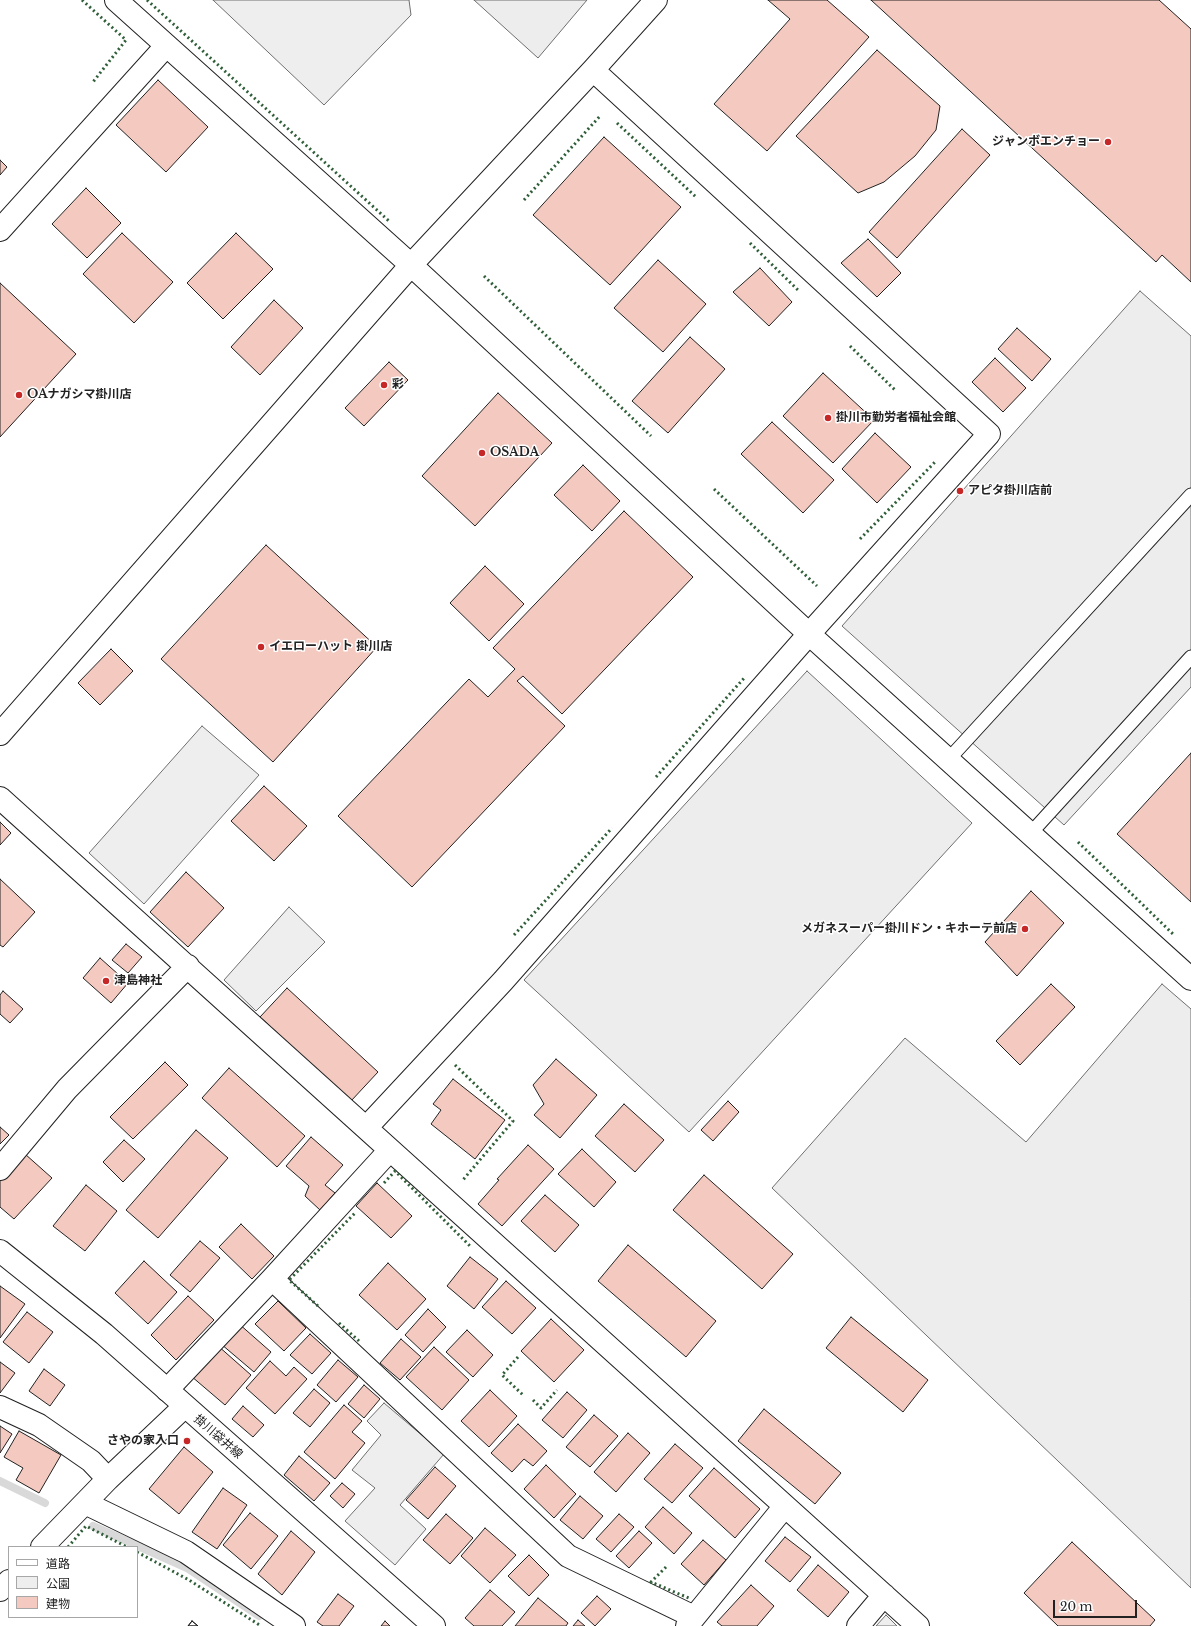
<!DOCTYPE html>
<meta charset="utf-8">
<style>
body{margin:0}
#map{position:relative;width:1191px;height:1626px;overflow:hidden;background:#fff;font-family:"Libre Baskerville","Noto Sans JP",serif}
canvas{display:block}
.legend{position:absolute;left:8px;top:1546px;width:130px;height:72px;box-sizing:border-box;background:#fff;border:1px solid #a7a7a7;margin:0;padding:5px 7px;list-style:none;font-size:12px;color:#222}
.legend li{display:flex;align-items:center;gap:8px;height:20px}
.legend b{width:20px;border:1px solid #a7a7a7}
.scale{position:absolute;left:1053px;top:1600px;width:84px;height:18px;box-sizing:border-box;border:2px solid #222;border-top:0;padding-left:5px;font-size:12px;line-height:14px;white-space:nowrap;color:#222;-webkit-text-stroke:3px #fff;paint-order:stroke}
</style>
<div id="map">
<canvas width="1191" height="1626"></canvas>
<ul class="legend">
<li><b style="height:5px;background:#fff"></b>道路</li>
<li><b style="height:11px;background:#eee"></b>公園</li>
<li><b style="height:11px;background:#f3c9c0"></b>建物</li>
</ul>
<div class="scale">20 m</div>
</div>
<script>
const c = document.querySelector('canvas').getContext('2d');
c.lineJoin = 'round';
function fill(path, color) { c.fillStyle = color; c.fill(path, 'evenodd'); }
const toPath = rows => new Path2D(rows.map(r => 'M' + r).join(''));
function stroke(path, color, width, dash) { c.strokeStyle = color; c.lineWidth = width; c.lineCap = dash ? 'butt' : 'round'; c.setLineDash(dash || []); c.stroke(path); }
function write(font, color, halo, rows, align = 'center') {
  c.font = font + ' "Libre Baskerville","Noto Sans JP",serif'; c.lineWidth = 3; c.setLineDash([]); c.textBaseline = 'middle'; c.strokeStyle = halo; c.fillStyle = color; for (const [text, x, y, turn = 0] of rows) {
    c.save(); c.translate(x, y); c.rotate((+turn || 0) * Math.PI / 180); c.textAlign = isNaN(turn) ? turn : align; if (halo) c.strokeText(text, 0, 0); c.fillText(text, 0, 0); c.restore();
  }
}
const green = toPath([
 [213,0,409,0,411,15,324,105,213,0],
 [202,726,259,775,144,904,89,853,202,726],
 [289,907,325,942,256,1011,224,980,289,907],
 [384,1403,444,1454,400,1505,426,1529,395,1565,345,1521,375,1488,352,1470,381,1435,367,1421,384,1403],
 [886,1615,897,1626,876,1626,886,1615]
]);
fill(green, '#eee');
stroke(green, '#6f6f6f', 1);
const parking = toPath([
 [474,0,587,0,538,58,474,0],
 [1140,291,1191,336,1191,687,1064,825,842,626,1140,291],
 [807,671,972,823,689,1132,524,980,807,671],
 [1162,984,1191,1009,1191,1588,772,1188,905,1038,1026,1142,1162,984]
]);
fill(parking, '#ededed');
stroke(parking, '#6f6f6f', 1);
stroke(toPath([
 [0,1481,45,1503],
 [93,1526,187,1568,259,1616]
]), '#d9d9d9', 8);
const building = toPath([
 [768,0,827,0,869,37,767,151,714,104,790,19,768,0],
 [871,0,1159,0,1191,29,1191,282,1162,255,1156,262,871,0],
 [877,50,940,106,936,130,915,156,884,182,858,193,796,136,877,50],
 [158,80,208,127,166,172,116,125,158,80],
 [962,129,990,155,897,258,869,232,962,129],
 [604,137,681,207,610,285,533,215,604,137],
 [0,160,7,167,0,175,0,160],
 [86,188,121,223,87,258,52,224,86,188],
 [122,233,173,282,134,323,83,274,122,233],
 [236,233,273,269,223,319,187,283,236,233],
 [868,239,901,273,877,297,841,263,868,239],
 [658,260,706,304,663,352,614,308,658,260],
 [760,268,792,302,769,326,733,292,760,268],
 [0,283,76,354,0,437,0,283],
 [274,300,303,328,260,375,231,347,274,300],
 [1017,328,1051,359,1032,381,998,349,1017,328],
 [690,337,725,369,668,433,632,401,690,337],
 [995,358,1026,388,1003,412,972,382,995,358],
 [389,362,408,380,364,426,345,408,389,362],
 [823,373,874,420,833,463,783,416,823,373],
 [498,393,552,443,475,526,422,476,498,393],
 [772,422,834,480,803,513,741,454,772,422],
 [875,433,911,467,877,503,842,469,875,433],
 [583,465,620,501,592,531,554,495,583,465],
 [624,511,693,577,562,714,523,676,517,681,565,726,412,887,338,816,469,679,488,697,515,669,493,648,624,511],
 [266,545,377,647,273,762,161,659,266,545],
 [485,566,524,604,489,641,450,603,485,566],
 [111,649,133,671,100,705,78,683,111,649],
 [1191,753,1191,902,1117,834,1191,753],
 [264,786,307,826,274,861,231,821,264,786],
 [0,822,11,833,0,845,0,822],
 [186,872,224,908,188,947,150,912,186,872],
 [0,879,35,912,3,947,0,945,0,879],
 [1031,891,1064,923,1017,976,985,942,1031,891],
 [126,944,142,957,128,973,112,960,126,944],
 [100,958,128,983,111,1003,83,978,100,958],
 [1051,984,1075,1007,1020,1065,996,1041,1051,984],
 [287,988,378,1072,351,1101,260,1017,287,988],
 [3,991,23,1009,10,1023,0,1014,0,995,3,991],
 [556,1059,597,1095,560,1138,534,1115,544,1104,533,1085,556,1059],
 [165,1062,188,1085,133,1139,110,1117,165,1062],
 [229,1068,305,1136,277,1167,202,1098,229,1068],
 [453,1079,505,1120,475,1159,431,1124,441,1110,433,1104,453,1079],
 [728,1101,739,1112,713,1141,701,1130,728,1101],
 [624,1104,664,1140,635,1172,595,1136,624,1104],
 [0,1127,9,1135,0,1144,0,1127],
 [196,1130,228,1158,158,1238,126,1210,196,1130],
 [311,1137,343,1165,325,1185,335,1193,320,1210,305,1196,309,1186,286,1166,311,1137],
 [124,1140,145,1159,123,1182,103,1162,124,1140],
 [528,1145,554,1169,502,1226,478,1204,499,1180,497,1179,528,1145],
 [582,1149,616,1182,594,1207,558,1174,582,1149],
 [25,1154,52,1178,14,1219,0,1207,0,1181,25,1154],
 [704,1175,793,1254,762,1289,673,1210,704,1175],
 [377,1183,412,1216,391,1238,356,1206,377,1183],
 [86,1185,117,1211,85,1251,53,1226,86,1185],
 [545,1195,579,1225,555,1252,521,1221,545,1195],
 [241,1224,274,1256,252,1279,219,1247,241,1224],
 [200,1241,220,1258,190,1292,170,1275,200,1241],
 [628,1245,716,1321,686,1357,598,1281,628,1245],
 [470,1257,498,1279,474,1309,447,1286,470,1257],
 [144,1261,177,1292,148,1324,115,1293,144,1261],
 [388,1263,426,1299,397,1330,359,1295,388,1263],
 [506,1281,536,1308,512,1334,482,1307,506,1281],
 [0,1286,25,1304,0,1338,0,1286],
 [188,1296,214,1320,176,1360,151,1335,188,1296],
 [278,1301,306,1328,284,1351,255,1324,278,1301],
 [428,1309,446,1327,423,1352,405,1335,428,1309],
 [27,1312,53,1332,29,1363,3,1342,27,1312],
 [851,1317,928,1380,903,1412,826,1348,851,1317],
 [551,1319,584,1350,554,1382,521,1351,551,1319],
 [238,1323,271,1352,254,1372,221,1344,238,1323],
 [467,1330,493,1355,473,1377,446,1352,467,1330],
 [310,1334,331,1353,312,1374,290,1355,310,1334],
 [401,1339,421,1357,400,1380,380,1363,401,1339],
 [217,1345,251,1375,225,1405,191,1376,217,1345],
 [434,1347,469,1380,442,1410,406,1377,434,1347],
 [338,1360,358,1377,336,1402,317,1385,338,1360],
 [270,1361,286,1376,294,1367,307,1379,275,1414,246,1388,270,1361],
 [0,1362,15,1373,0,1393,0,1362],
 [44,1369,65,1385,50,1406,29,1391,44,1369],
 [364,1385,380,1399,364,1418,348,1404,364,1385],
 [314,1389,330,1403,310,1427,293,1413,314,1389],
 [490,1390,517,1416,489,1447,461,1421,490,1390],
 [567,1392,587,1410,563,1438,542,1420,567,1392],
 [344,1405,362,1421,352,1432,365,1443,335,1479,304,1452,344,1405],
 [243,1406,264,1425,253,1437,232,1419,243,1406],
 [764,1409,841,1473,815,1504,738,1441,764,1409],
 [594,1415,618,1436,590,1467,566,1447,594,1415],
 [518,1424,547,1451,533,1466,524,1459,512,1472,491,1453,518,1424],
 [0,1426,12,1434,0,1453,0,1426],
 [19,1431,61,1455,39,1493,16,1480,23,1468,4,1457,19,1431],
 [628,1433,650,1453,616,1492,594,1472,628,1433],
 [675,1444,703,1468,672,1503,644,1479,675,1444],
 [184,1447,213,1472,179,1514,149,1489,184,1447],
 [299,1456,330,1483,314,1501,284,1475,299,1456],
 [546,1465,576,1494,554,1518,524,1489,546,1465],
 [435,1467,456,1486,428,1519,406,1500,435,1467],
 [714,1468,760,1509,735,1538,689,1496,714,1468],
 [342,1483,355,1494,343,1508,330,1496,342,1483],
 [223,1488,247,1505,217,1549,192,1532,223,1488],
 [580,1496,603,1516,583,1539,560,1520,580,1496],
 [663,1507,692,1533,674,1554,645,1527,663,1507],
 [250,1513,278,1536,251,1569,223,1545,250,1513],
 [446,1514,473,1538,450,1564,423,1540,446,1514],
 [619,1514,634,1527,611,1552,596,1539,619,1514],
 [485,1528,516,1555,490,1583,461,1556,485,1528],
 [291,1531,315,1552,282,1595,258,1574,291,1531],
 [639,1531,652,1543,629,1568,616,1556,639,1531],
 [785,1537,811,1557,790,1582,765,1561,785,1537],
 [703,1540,726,1560,704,1585,681,1564,703,1540],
 [1072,1542,1155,1620,1150,1626,1058,1626,1024,1593,1072,1542],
 [529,1555,549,1575,529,1596,508,1576,529,1555],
 [818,1565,849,1592,828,1617,797,1590,818,1565],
 [751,1585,774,1606,757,1626,722,1626,717,1622,751,1585],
 [490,1590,515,1612,502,1626,474,1626,465,1618,490,1590],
 [338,1594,354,1606,339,1626,323,1626,317,1622,338,1594],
 [597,1596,611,1609,595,1626,581,1613,597,1596],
 [538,1598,568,1623,566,1626,515,1626,538,1598],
 [578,1620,585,1626,573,1626,578,1620],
 [192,1621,198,1626,188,1626,192,1621],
 [192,1621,198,1626,188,1626,192,1621],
 [385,1621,390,1626,381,1626,385,1621]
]);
fill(building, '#f3c9c0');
stroke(building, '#222', 1);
const lane = toPath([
 [948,760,1191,495],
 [1030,834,1191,657]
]);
const street = toPath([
 [0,230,166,46],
 [0,798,918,1626],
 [366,1128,503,981,809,634],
 [0,1169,67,1089,188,966],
 [272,1279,568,1556,694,1617],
 [167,1390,272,1279,390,1150],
 [0,1407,39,1425,91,1461,108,1479],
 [85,1503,186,1552,294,1626],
 [42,1547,108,1479,184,1407],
 [0,1590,9,1581],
 [687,1626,785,1506],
 [858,1626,884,1595]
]);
const secondary = toPath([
 [116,0,411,265,809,634,1191,979],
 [593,70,989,434,809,634],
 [0,734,411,265,593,70,656,0],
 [0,1251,104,1334,434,1626]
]);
stroke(lane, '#222', 15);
stroke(street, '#222', 24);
stroke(secondary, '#222', 24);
stroke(lane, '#fff', 13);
stroke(street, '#fff', 22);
stroke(secondary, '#fff', 22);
stroke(toPath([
 [82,0,126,40,93,82],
 [147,0,390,222],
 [617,123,696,197],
 [524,200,600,116],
 [750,243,800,292],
 [484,276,651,436],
 [850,346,895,390],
 [714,489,817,586],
 [860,539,936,461],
 [656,777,745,677],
 [1078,842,1173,934],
 [514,935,612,828],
 [455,1065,513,1121,462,1181],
 [384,1183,395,1171,471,1247],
 [318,1306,289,1280,355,1213],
 [339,1323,359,1341],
 [518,1357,502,1375,523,1395],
 [533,1400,541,1408,557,1390],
 [68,1547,86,1526,127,1547],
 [137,1552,189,1580,261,1626],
 [666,1567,651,1582,691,1599]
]), '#2f5e38', 3, [2, 3]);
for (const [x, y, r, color] of [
 [1108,142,4,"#c62828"],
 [384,385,4,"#c62828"],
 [19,395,4,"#c62828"],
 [828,418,4,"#c62828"],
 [482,453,4,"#c62828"],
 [960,491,4,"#c62828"],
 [261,647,4,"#c62828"],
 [1025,929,4,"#c62828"],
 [106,981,4,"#c62828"],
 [187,1441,4,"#c62828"]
]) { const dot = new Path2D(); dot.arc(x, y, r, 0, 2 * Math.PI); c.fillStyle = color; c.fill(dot); stroke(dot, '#fff', 1.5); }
write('bold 12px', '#222', '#fff', [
 ["ジャンボエンチョー",1100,142,"right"],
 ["彩",392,385],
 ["OAナガシマ掛川店",27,395],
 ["掛川市勤労者福祉会館",836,418],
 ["OSADA",490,453],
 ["アピタ掛川店前",968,491],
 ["イエローハット 掛川店",269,647],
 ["メガネスーパー掛川ドン・キホーテ前店",1017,929,"right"],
 ["津島神社",114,981],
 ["さやの家入口",179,1441,"right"]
], 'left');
write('12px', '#222', '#fff', [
 ["掛川袋井線",218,1437,41]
]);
</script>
